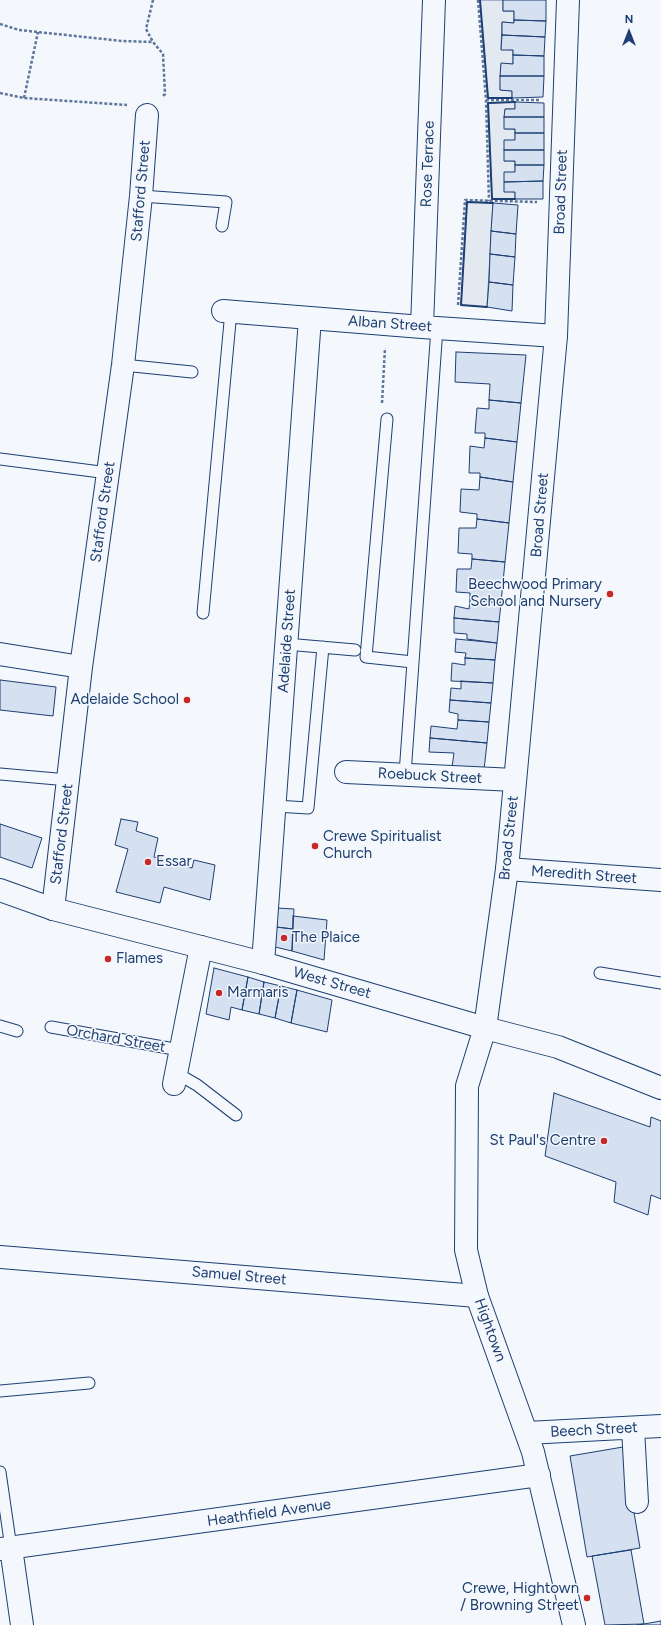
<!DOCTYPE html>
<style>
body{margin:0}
#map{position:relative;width:661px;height:1625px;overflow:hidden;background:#f4f7fb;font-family:Figtree,sans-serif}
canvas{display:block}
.north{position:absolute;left:609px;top:12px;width:40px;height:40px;-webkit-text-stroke:3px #f4f7fb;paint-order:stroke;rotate:0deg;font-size:11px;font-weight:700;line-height:16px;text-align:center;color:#1d3f73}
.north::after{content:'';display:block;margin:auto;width:14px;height:18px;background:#1d3f73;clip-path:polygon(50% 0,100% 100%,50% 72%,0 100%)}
</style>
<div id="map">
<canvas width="661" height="1625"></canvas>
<div class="north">N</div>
</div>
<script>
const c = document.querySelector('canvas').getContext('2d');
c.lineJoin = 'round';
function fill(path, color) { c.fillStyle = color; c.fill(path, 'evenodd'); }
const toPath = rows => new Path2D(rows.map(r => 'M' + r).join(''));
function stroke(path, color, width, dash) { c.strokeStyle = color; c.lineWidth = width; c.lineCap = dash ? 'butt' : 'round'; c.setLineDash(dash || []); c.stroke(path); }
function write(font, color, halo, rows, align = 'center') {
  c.font = font + ' Figtree,sans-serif'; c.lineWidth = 3; c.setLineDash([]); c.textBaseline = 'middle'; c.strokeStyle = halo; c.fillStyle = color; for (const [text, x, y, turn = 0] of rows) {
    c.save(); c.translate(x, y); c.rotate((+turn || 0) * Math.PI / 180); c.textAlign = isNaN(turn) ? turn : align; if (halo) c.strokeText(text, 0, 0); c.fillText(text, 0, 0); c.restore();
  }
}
const green = toPath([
 [480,0,503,0,503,11,514,11,514,23,502,22,501,49,513,50,513,64,501,64,500,90,512,91,512,98,488,98,480,0],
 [515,102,515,109,505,109,505,129,515,129,515,140,504,161,515,161,515,172,504,191,515,192,515,199,492,199,488,103,515,102],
 [467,202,493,203,487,307,461,305,467,202]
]);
fill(green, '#e3e9f0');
stroke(green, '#687fa3', 1);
const building = toPath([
 [503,0,546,0,546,21,514,20,514,11,503,11,503,0],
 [514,20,546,21,545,37,502,35,502,22,514,23,514,20],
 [502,35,545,37,544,56,513,55,513,50,501,50,502,35],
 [513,55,544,56,544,76,500,76,501,63,513,64,513,55],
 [500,76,544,76,543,97,512,98,512,91,500,90,500,76],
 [515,102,544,103,544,117,504,117,505,109,515,109,515,102],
 [504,117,544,117,544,133,515,133,515,129,504,129,504,117],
 [515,133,544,133,544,150,504,150,504,140,515,140,515,133],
 [504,150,544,150,544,165,515,165,515,161,504,161,504,150],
 [515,165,544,165,543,181,504,182,504,172,515,172,515,165],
 [543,181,543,199,515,199,515,192,504,192,504,182,543,181],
 [493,203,518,205,516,234,491,231,493,203],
 [491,231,516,234,515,257,490,254,491,231],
 [490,254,515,257,513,285,489,282,490,254],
 [489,282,513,285,512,311,487,307,489,282],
 [456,352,526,355,521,403,489,400,490,384,455,382,456,352],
 [489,400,521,403,517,442,485,438,485,433,475,433,477,408,489,409,489,400],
 [485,438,517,442,513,482,480,477,480,473,469,473,470,446,484,448,485,438],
 [480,477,513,482,509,523,477,519,477,514,460,512,461,489,479,490,480,477],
 [477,519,509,523,505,562,472,559,472,554,458,553,459,528,476,528,477,519],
 [472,559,505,562,501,603,470,600,470,593,456,592,457,569,471,569,472,559],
 [470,600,501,603,499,622,454,618,455,606,469,609,470,600],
 [454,618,499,622,497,643,467,639,467,634,454,633,454,618],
 [456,639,497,643,495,660,465,658,466,653,455,652,456,639],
 [465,658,495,660,493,683,451,681,452,663,465,665,465,658],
 [0,680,56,687,53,716,0,710,0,680],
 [461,681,493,683,491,703,450,700,451,688,461,689,461,681],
 [450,700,491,703,489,722,458,720,458,714,449,712,450,700],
 [458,720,489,722,487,743,430,738,431,726,457,729,458,720],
 [430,738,487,743,484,770,452,767,454,753,429,752,430,738],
 [121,819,138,822,136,831,158,838,154,857,192,868,194,860,215,865,210,900,164,887,160,903,116,892,128,849,115,845,121,819],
 [0,824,42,838,32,868,0,857,0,824],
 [277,908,294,909,293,929,276,927,277,908],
 [293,916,327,920,324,960,292,951,293,916],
 [276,927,293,929,292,951,275,947,276,927],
 [214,968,248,977,242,1010,231,1007,229,1020,206,1014,214,968],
 [248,977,264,982,259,1014,242,1010,248,977],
 [264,982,281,986,275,1018,259,1014,264,982],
 [281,986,297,990,291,1023,275,1018,281,986],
 [297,990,332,1000,327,1032,291,1023,297,990],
 [554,1093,650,1127,651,1117,661,1121,661,1199,651,1195,648,1215,614,1202,616,1182,545,1156,554,1093],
 [623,1447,640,1548,587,1557,570,1456,623,1447],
 [631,1550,644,1624,605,1625,592,1556,631,1550],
 [661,1621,661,1625,636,1625,644,1624,661,1621]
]);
fill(building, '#d5e0f0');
stroke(building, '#1d3f73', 1);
const service = toPath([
 [141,196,226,202,222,226],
 [123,365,192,372],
 [387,419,366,657,413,662],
 [0,459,108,473],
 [203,613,231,311],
 [286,644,355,650],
 [0,774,68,780],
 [405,774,437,328],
 [275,806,308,808,323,647],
 [600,973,661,983],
 [0,1026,17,1031],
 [51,1027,180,1050],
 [176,1073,197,1085,236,1115],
 [0,1391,89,1383],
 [0,1472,11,1548]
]);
const minor = toPath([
 [223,311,422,327,556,336],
 [422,327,434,0],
 [0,654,81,667],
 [346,772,515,780],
 [507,869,661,880],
 [53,909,81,667,123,365,141,196,147,115],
 [263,963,310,318],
 [174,1084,201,947],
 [0,1257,477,1296],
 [633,1428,637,1502],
 [527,1433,661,1426],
 [11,1548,22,1625],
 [0,1549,539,1475]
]);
const tertiary = toPath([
 [568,0,556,336,507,869,485,1028,467,1086,466,1250,477,1296,533,1452,574,1625]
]);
const primary = toPath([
 [0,890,53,909,263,963,485,1028,558,1047,661,1088]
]);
stroke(service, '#1d3f73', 13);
stroke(minor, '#1d3f73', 24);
stroke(tertiary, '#1d3f73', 24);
stroke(primary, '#1d3f73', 24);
stroke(toPath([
 [153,0,146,29,153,42,163,54,165,94,162,97],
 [478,0,486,100,489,201],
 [0,24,19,30,122,41,153,42],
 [0,93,24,98,127,105],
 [24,98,38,32],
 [486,100,541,100],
 [458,305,465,200,537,202],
 [382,403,385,348]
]), '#5e769c', 2.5, [3, 2]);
stroke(service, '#f4f7fb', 11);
stroke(minor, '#f4f7fb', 22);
stroke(tertiary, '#f4f7fb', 22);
stroke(primary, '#f4f7fb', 22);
stroke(toPath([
 [480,0,488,98,512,98],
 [515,199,492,199,488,103,515,102],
 [487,307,461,305,467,202,493,203]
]), '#1d3f73', 2);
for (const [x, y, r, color] of [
 [610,594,4,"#c62828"],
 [187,700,4,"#c62828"],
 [315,846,4,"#c62828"],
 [148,862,4,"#c62828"],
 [284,938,4,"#c62828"],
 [108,959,4,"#c62828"],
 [219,993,4,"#c62828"],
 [604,1141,4,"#c62828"],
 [587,1598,4,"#c62828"]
]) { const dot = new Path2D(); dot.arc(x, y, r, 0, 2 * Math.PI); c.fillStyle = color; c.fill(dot); stroke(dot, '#f4f7fb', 1.5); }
write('15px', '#1d3f73', '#f4f7fb', [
 ["Rose Terrace",428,164,-88],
 ["Stafford Street",141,191,-85],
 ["Broad Street",561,192,-88],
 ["Alban Street",390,324,4],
 ["Stafford Street",103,512,-82],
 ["Broad Street",540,515,-85],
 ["Adelaide Street",287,641,-86],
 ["Roebuck Street",430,776,3],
 ["Stafford Street",62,834,-83],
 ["Broad Street",509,838,-84],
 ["Meredith Street",584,875,4],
 ["West Street",332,983,16],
 ["Orchard Street",116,1039,10],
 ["Samuel Street",239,1276,5],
 ["Hightown",490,1330,70],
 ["Beech Street",594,1430,-3],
 ["Heathfield Avenue",269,1513,-8]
]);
write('15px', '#1d3f73', '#f4f7fb', [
 ["Beechwood Primary",602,585,"right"],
 ["School and Nursery",602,602,"right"],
 ["Adelaide School",179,700,"right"],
 ["Crewe Spiritualist",323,837],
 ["Church",323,854],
 ["Essar",156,862],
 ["The Plaice",292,938],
 ["Flames",116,959],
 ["Marmaris",227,993],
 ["St Paul's Centre",596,1141,"right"],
 ["Crewe, Hightown",579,1589,"right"],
 ["/ Browning Street",579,1606,"right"]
], 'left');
</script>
